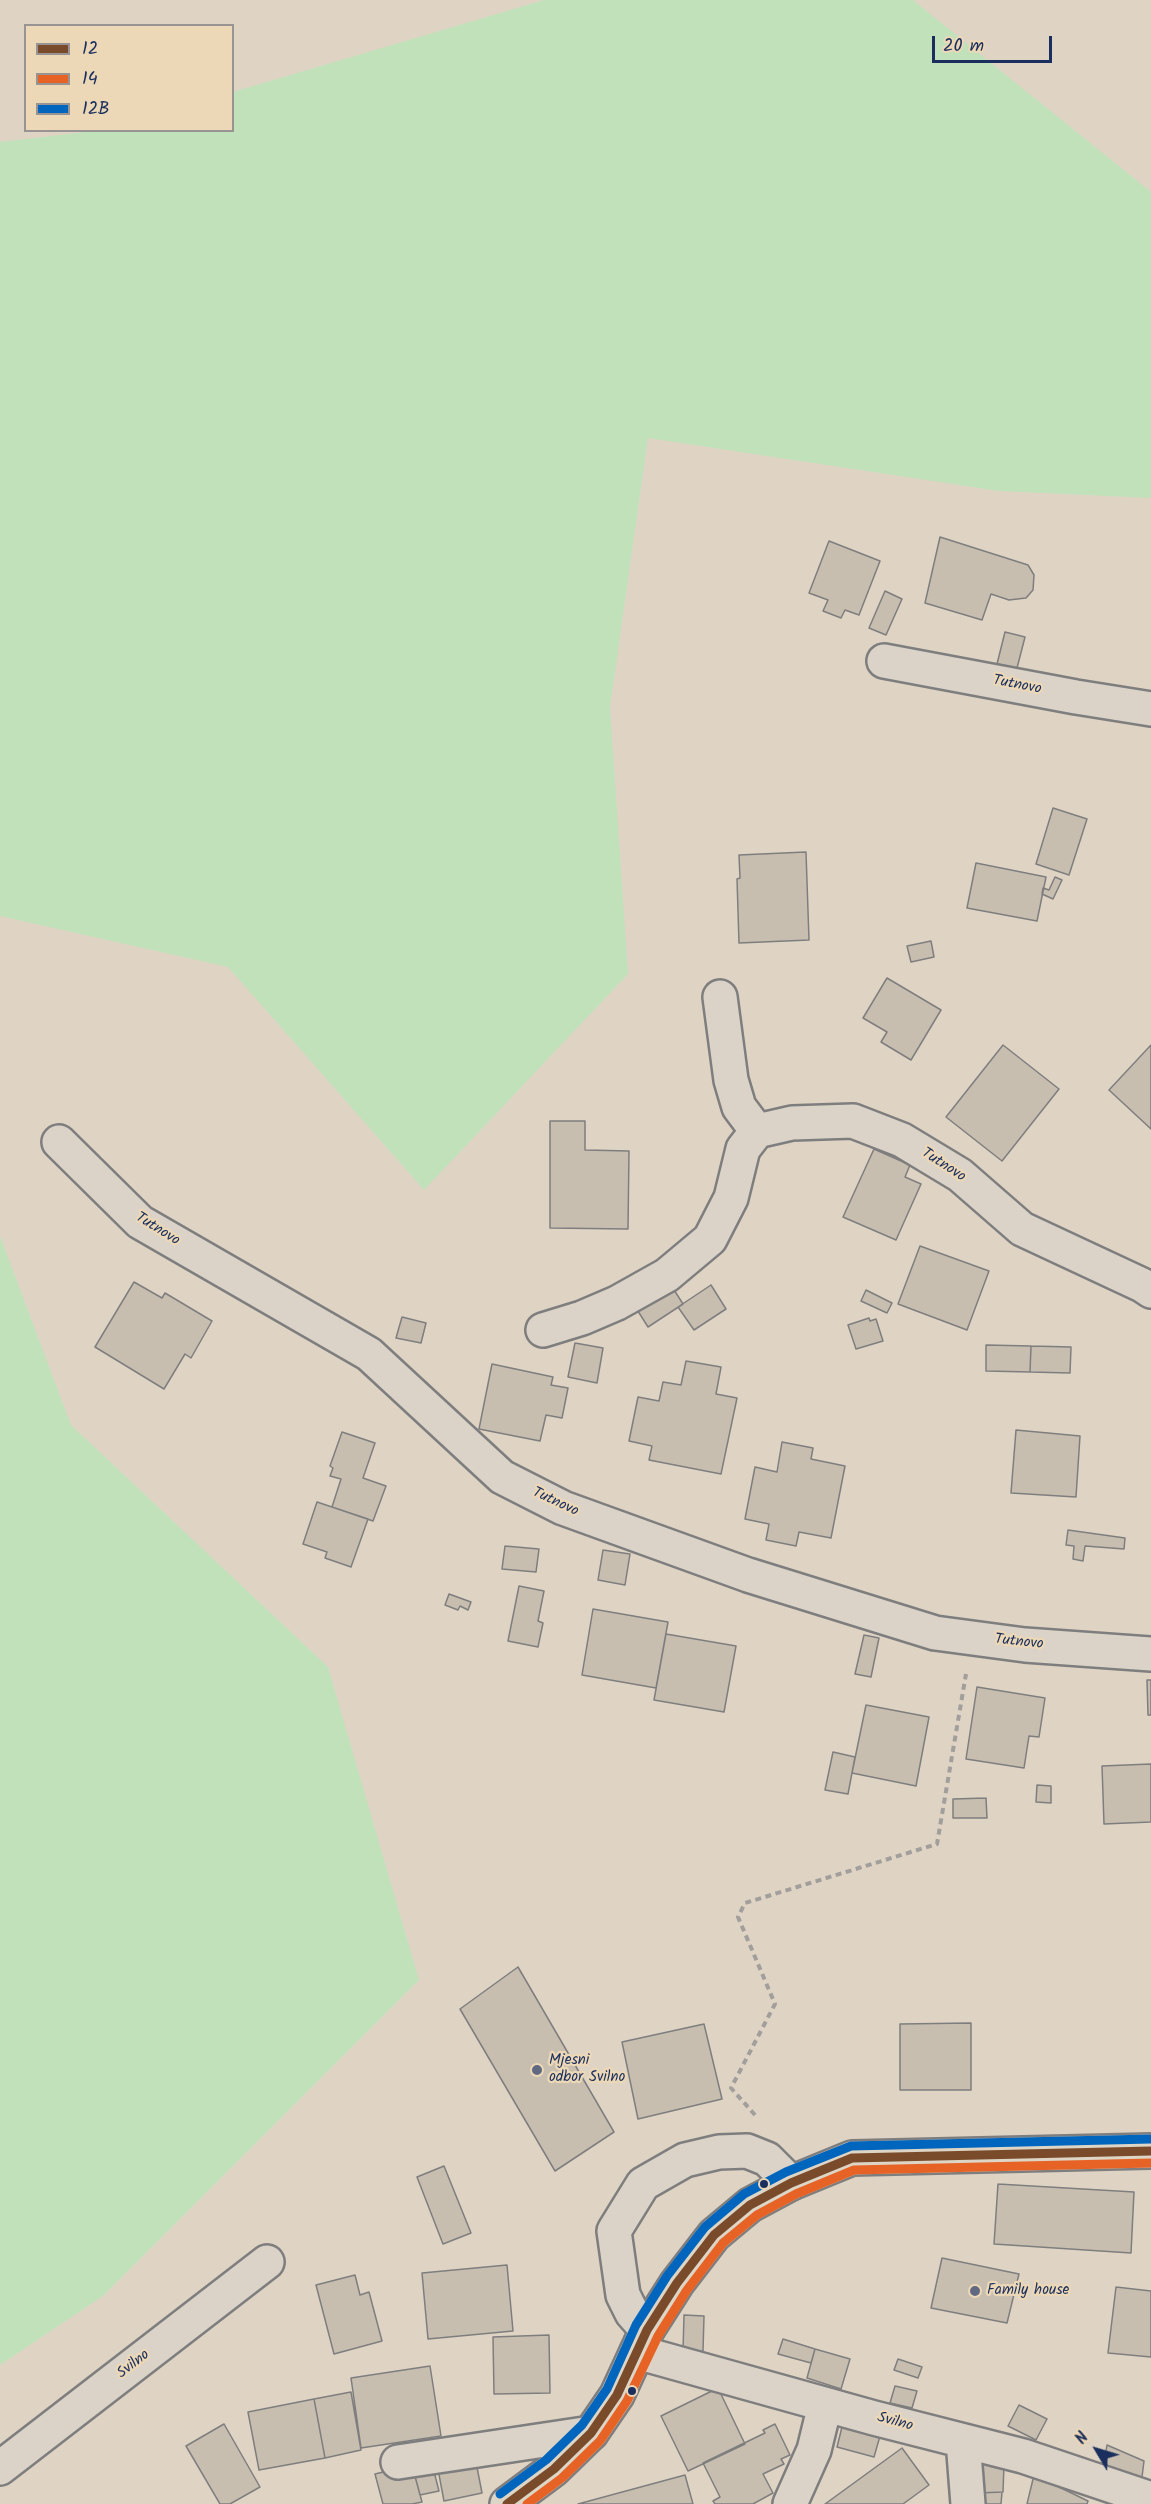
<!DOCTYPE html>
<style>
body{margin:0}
#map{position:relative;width:1151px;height:2504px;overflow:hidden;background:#dfd4c3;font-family:Kalam,sans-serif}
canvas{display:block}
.legend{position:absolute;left:24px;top:24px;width:210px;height:108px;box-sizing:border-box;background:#ecd8b6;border:2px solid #989493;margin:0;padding:8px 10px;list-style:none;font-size:18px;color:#1b2f5e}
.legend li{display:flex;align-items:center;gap:12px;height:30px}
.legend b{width:30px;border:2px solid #989493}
.north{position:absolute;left:1067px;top:2420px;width:60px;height:60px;-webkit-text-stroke:4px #ecd8b6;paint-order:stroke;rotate:308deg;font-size:16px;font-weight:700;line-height:24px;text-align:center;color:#1b2f5e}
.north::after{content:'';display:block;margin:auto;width:21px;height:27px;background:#1b2f5e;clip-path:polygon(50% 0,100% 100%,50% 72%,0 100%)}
.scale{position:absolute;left:932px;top:36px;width:120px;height:27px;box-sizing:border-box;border:3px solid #1b2f5e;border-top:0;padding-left:8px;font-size:18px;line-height:21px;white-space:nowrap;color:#1b2f5e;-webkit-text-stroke:4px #ecd8b6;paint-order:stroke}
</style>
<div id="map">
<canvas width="1151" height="2504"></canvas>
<ul class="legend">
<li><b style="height:8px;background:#7a4b2a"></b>12</li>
<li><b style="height:8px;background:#e76225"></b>14</li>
<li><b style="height:8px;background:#0065bd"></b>12B</li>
</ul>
<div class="north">N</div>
<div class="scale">20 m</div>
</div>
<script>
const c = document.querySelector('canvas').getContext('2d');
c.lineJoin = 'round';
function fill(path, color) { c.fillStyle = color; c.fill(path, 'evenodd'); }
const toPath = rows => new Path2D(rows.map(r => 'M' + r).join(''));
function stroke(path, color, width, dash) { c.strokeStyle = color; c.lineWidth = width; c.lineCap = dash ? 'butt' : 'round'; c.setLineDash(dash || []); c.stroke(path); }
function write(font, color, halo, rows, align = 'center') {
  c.font = font + ' Kalam,sans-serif'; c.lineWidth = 4.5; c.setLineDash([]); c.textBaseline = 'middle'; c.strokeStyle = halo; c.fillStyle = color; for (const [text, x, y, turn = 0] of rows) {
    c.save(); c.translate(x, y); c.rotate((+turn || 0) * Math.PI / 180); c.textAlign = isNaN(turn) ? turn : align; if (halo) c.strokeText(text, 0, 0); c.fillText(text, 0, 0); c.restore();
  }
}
fill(toPath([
 [544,0,913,0,1151,192,1151,498,999,491,648,438,610,707,628,974,424,1190,228,967,0,916,0,142,102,130,232,130,233,92],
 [0,1236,71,1425,328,1667,419,1980,103,2296,0,2365]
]), '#c1e1bb');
const building = toPath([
 [940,537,1028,565,1034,575,1033,590,1026,598,1009,600,991,594,982,620,925,603,940,537],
 [829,541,880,561,859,615,845,610,841,618,823,611,828,600,809,593,829,541],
 [885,591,902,599,886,635,869,628,885,591],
 [1005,632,1025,637,1017,668,997,664,1005,632],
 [1053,808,1087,819,1069,875,1036,864,1053,808],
 [806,852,809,940,739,943,737,879,740,878,739,855,806,852],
 [976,863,1046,877,1037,921,967,908,976,863],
 [1055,877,1062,880,1053,899,1042,894,1043,888,1049,890,1055,877],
 [931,941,934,957,911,962,907,946,931,941],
 [887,978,941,1010,911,1060,881,1042,887,1032,863,1018,887,978],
 [1003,1045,1059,1089,1002,1161,946,1117,1003,1045],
 [1151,1045,1151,1129,1109,1090,1151,1045],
 [550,1121,585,1121,585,1150,629,1151,628,1229,550,1228,550,1121],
 [874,1149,910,1165,905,1177,921,1184,896,1240,843,1217,874,1149],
 [920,1246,989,1271,967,1330,898,1304,920,1246],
 [134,1282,162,1298,165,1293,212,1321,191,1358,185,1354,164,1389,95,1347,134,1282],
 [671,1285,683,1304,648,1327,636,1308,671,1285],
 [711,1285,726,1309,694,1330,678,1307,711,1285],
 [866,1290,892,1303,887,1313,861,1301,866,1290],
 [402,1317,426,1323,421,1343,396,1338,402,1317],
 [869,1318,870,1321,876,1319,883,1341,856,1349,848,1325,869,1318],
 [575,1343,603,1348,597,1383,568,1377,575,1343],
 [986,1345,1031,1346,1030,1372,986,1371,986,1345],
 [1031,1346,1071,1347,1070,1373,1030,1372,1031,1346],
 [686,1361,721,1367,716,1394,737,1398,721,1474,649,1460,652,1446,629,1441,638,1397,659,1401,663,1382,681,1385,686,1361],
 [492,1364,553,1377,551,1385,568,1388,562,1418,546,1415,540,1441,479,1429,492,1364],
 [1016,1430,1080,1436,1076,1497,1011,1493,1016,1430],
 [342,1432,375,1443,363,1478,386,1486,373,1521,332,1507,341,1479,330,1476,333,1468,330,1466,342,1432],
 [782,1442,813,1448,811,1459,845,1466,831,1538,799,1532,796,1546,766,1540,769,1524,745,1519,755,1467,777,1472,782,1442],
 [317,1502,368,1519,351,1567,325,1558,327,1552,303,1544,317,1502],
 [1068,1530,1125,1538,1124,1549,1085,1546,1083,1561,1073,1559,1074,1546,1066,1545,1068,1530],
 [505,1546,539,1549,536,1572,502,1569,505,1546],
 [603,1550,630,1554,625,1585,598,1580,603,1550],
 [519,1586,544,1591,538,1621,543,1623,538,1647,508,1641,519,1586],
 [449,1594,471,1602,468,1610,460,1606,458,1610,445,1605,449,1594],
 [593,1609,668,1622,656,1688,582,1675,593,1609],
 [666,1634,736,1646,724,1712,654,1700,666,1634],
 [864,1635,879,1638,871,1677,855,1674,864,1635],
 [1147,1680,1151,1680,1151,1715,1148,1715,1147,1680],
 [977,1687,1045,1698,1039,1737,1029,1736,1024,1768,966,1759,977,1687],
 [866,1705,929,1717,916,1786,852,1773,866,1705],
 [833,1752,855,1757,848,1794,825,1790,833,1752],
 [1151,1764,1151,1822,1104,1824,1102,1766,1151,1764],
 [1037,1785,1051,1786,1051,1803,1036,1802,1037,1785],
 [986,1798,987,1818,953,1818,953,1799,986,1798],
 [518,1967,614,2132,555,2171,460,2009,518,1967],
 [971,2023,971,2090,900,2090,900,2024,971,2023],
 [704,2024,722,2099,638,2119,622,2042,704,2024],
 [444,2166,471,2233,443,2244,417,2177,444,2166],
 [998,2184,1134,2192,1131,2253,994,2244,998,2184],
 [942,2258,1019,2274,1007,2323,931,2308,942,2258],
 [507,2265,513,2331,428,2339,422,2273,507,2265],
 [355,2275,360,2295,369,2292,382,2341,334,2354,316,2285,355,2275],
 [1116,2287,1151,2291,1151,2357,1108,2353,1116,2287],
 [684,2315,704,2316,703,2351,683,2351,684,2315],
 [549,2335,550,2393,494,2394,493,2337,549,2335],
 [783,2339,815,2349,811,2363,778,2354,783,2339],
 [815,2349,850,2359,841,2389,807,2378,815,2349],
 [898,2359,922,2367,918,2378,894,2370,898,2359],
 [430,2366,441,2436,361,2448,351,2378,430,2366],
 [895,2386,917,2391,912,2408,890,2403,895,2386],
 [718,2388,745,2444,688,2471,661,2416,718,2388],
 [351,2392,361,2450,325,2458,314,2399,351,2392],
 [314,2399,325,2458,259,2470,248,2412,314,2399],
 [1019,2405,1047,2419,1036,2440,1008,2426,1019,2405],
 [844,2419,882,2429,874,2457,837,2447,844,2419],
 [224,2424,260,2487,230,2504,220,2504,186,2446,224,2424],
 [775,2424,790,2455,781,2459,784,2464,763,2474,773,2493,753,2504,715,2504,713,2501,720,2497,703,2463,765,2433,763,2430,775,2424],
 [1107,2445,1144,2461,1141,2485,1103,2469,1107,2445],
 [902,2448,929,2485,903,2504,825,2504,902,2448],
 [475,2457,482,2493,444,2501,437,2464,475,2457],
 [979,2459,1004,2464,1003,2492,978,2493,979,2459],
 [431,2460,439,2491,420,2495,412,2465,431,2460],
 [412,2465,422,2502,412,2504,383,2504,375,2474,412,2465],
 [685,2475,693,2504,578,2504,685,2475],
 [1034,2475,1088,2501,1087,2504,1027,2504,1034,2475],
 [1002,2492,1001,2504,978,2504,978,2493,1002,2492]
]);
fill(building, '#c8beb0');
stroke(building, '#7f7e7f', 1.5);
const minor = toPath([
 [884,661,1076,697,1151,709],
 [720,997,731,1080,739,1107,757,1131],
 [59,1142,140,1222,369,1354,502,1477,563,1508,748,1575,935,1633,1025,1645,1151,1654],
 [543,1330,582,1318,617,1303,667,1275,710,1239,731,1198,743,1149,757,1131,792,1123,853,1121,902,1140,960,1175,1022,1229,1142,1285,1151,1291],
 [647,2330,632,2313,623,2295,614,2231,643,2184,685,2160,719,2152,747,2151,767,2159,791,2183],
 [637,2352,874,2418,1023,2456,1151,2499],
 [963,2441,968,2504],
 [398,2462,591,2433],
 [0,2468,267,2262],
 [790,2504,814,2450,825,2405]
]);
const major = toPath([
 [507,2504,554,2469,591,2433,617,2395,647,2330,677,2283,714,2235,750,2205,791,2183,852,2158,1151,2151]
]);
stroke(minor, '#7f7e7f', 38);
stroke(major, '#7f7e7f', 38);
stroke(toPath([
 [755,2115,731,2088,775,2004,738,1917,745,1903,937,1844,966,1674]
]), '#a19e9c', 4, [6, 4.5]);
stroke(minor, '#dbd3c7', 33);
stroke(major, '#ddd5c6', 33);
stroke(toPath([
 [507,2504,554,2469,591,2433,617,2395,647,2330,677,2283,714,2235,750,2205,791,2183,852,2158,1151,2151]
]), '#7a4b2a', 9);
stroke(toPath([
 [527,2504,562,2478,600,2441,627,2401,658,2336,687,2290,723,2243,757,2215,796,2194,854,2170,1151,2163]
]), '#e76225', 9);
stroke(toPath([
 [500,2494,546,2460,582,2425,607,2389,636,2325,667,2276,705,2227,744,2194,786,2172,851,2146,1151,2139]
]), '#0065bd', 9);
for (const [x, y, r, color] of [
 [537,2070,6,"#606981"],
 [764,2184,5,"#1b2f5e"],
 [975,2291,6,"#606981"],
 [632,2391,5,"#1b2f5e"]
]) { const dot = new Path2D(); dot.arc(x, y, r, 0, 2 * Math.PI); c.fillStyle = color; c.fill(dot); stroke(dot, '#ecd8b6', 2); }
write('15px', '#1b2f5e', '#ecd8b6', [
 ["Tutnovo",1017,686,11],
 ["Tutnovo",943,1166,33],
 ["Tutnovo",157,1230,32],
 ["Tutnovo",555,1503,25],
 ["Tutnovo",1019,1643,6],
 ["Svilno",134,2365,-38],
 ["Svilno",895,2423,15]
]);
write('15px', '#1b2f5e', '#ecd8b6', [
 ["Mjesni",549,2061],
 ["odbor Svilno",549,2078],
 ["Family house",987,2291]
], 'left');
</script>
